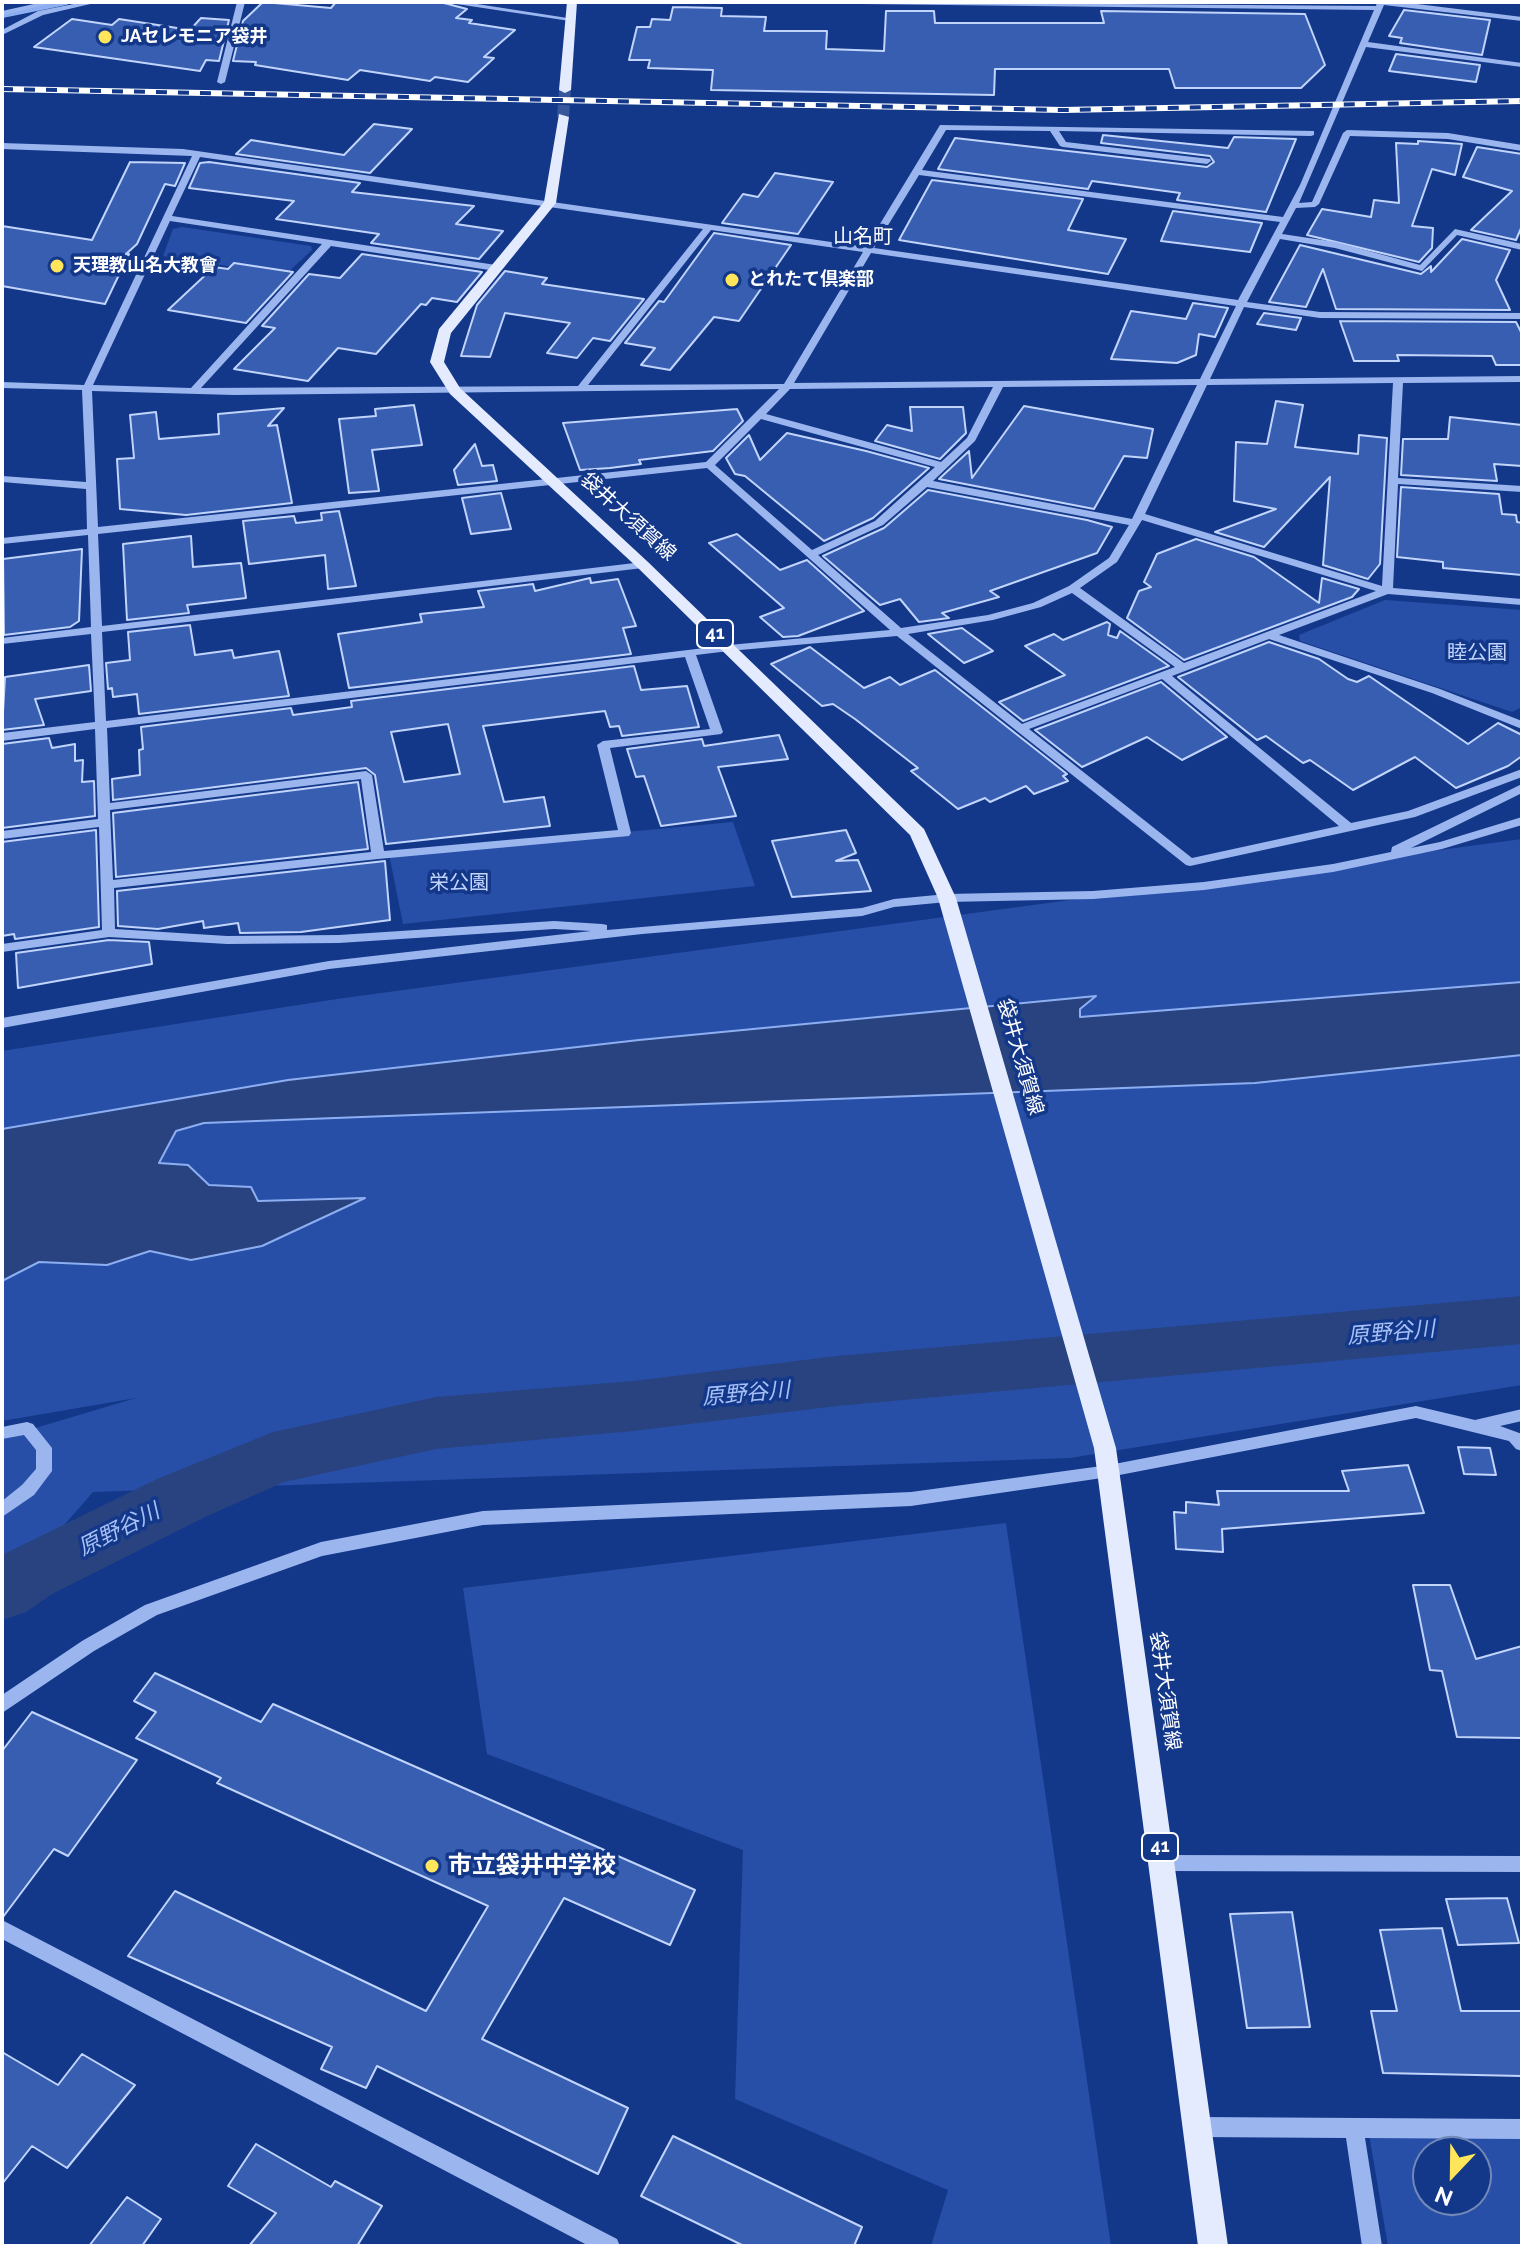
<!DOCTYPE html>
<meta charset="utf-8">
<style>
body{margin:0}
#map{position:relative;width:1524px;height:2248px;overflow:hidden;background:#143889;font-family:Raleway,sans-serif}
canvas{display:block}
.frame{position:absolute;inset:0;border:4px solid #fff;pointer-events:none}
.north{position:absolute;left:1412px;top:2136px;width:80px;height:80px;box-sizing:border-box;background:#143889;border:2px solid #7288b8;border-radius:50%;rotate:202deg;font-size:22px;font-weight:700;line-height:32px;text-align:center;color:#fff}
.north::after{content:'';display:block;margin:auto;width:28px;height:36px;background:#ffe55a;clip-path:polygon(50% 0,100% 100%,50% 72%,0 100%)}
</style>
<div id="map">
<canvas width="1524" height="2248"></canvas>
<div class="frame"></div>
<div class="north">N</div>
</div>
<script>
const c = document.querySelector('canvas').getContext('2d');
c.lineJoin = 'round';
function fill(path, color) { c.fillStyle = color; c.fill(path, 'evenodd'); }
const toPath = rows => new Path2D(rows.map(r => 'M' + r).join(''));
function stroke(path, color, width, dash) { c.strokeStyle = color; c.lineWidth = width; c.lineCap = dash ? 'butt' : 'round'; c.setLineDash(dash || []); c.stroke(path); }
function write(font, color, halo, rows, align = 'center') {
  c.font = font + ' Raleway,"Noto Sans JP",sans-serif'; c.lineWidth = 7; c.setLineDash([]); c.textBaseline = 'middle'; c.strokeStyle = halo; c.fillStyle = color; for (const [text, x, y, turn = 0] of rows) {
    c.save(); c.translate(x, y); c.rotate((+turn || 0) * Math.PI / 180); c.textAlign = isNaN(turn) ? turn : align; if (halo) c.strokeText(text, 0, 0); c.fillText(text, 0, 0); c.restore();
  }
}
fill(toPath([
 [182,227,311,246,312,250,285,275,163,256,173,229],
 [1385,600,1522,610,1522,707,1512,712,1300,641,1299,635],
 [733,822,755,886,403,924,389,854],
 [1522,839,1522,1385,1070,1458,93,1492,2,1596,2,1438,136,1398,2,1421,2,1051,337,999],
 [1006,1523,1111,2246,931,2246,948,2190,735,2099,743,1850,487,1754,463,1588],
 [1369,2134,1522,2136,1522,2246,1388,2246],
 [1428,2152,1476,2152,1476,2200,1428,2200]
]), '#274fa8');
const water = toPath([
 [1522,982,1522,1055,1255,1083,204,1123,176,1131,159,1163,188,1165,209,1185,251,1187,258,1201,365,1198,262,1246,191,1260,150,1251,107,1265,39,1262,2,1281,2,1129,288,1080,639,1040,1096,996,1080,1009,1080,1017,1522,982]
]);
fill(water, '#294380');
stroke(water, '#8daff2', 2);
stroke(toPath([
 [2,15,66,2]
]), '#8daff2', 6);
fill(toPath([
 [1522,1296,1522,1344,837,1406,633,1431,436,1449,284,1482,205,1517,52,1594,26,1612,2,1620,2,1555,157,1479,273,1432,436,1397,633,1381,837,1356,1522,1296]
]), '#294380');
const building = toPath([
 [263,2,331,8,336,2,440,2,467,9,456,18,472,20,469,23,515,30,484,57,494,58,468,82,435,77,430,81,360,70,348,80,255,65,256,62,233,61,243,21,263,2],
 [673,7,722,8,721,16,766,17,764,31,827,31,826,49,884,51,886,11,934,11,935,23,1104,23,1101,11,1305,14,1325,65,1301,88,1175,88,1169,69,995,69,994,95,711,90,713,70,648,68,650,60,629,60,637,27,650,27,652,19,670,20,673,7],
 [1404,10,1490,20,1482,55,1400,43,1402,38,1389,36,1404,10],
 [201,18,229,20,219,61,206,60,200,71,34,47,72,19,112,25,119,19,190,30,201,18],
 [1396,54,1480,65,1476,82,1389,71,1396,54],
 [374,124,412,129,370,173,236,154,251,140,344,155,374,124],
 [1103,135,1228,148,1234,137,1296,139,1266,212,1177,200,1180,193,1092,181,1088,189,938,169,955,138,1207,167,1214,162,1210,156,1101,143,1103,135],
 [1418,141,1462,144,1455,175,1432,169,1412,226,1433,228,1432,248,1419,262,1307,235,1322,209,1371,217,1374,200,1399,203,1396,143,1418,144,1418,141],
 [1477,147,1522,154,1522,226,1516,240,1471,230,1512,191,1463,177,1477,147],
 [130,162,185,163,175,186,165,184,137,244,126,254,129,254,105,304,2,286,2,226,92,240,130,162],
 [209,162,360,183,352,192,474,206,456,224,503,231,479,259,371,243,379,234,276,219,294,201,189,188,200,163,209,162],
 [775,173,833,182,798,234,722,223,743,194,758,197,775,173],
 [932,180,1083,199,1068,230,1126,239,1108,274,899,240,932,180],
 [1173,211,1262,223,1250,252,1161,241,1173,211],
 [714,233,791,245,739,321,714,317,670,370,641,365,655,348,625,343,659,301,664,302,714,233],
 [1462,239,1510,250,1496,280,1510,310,1336,309,1323,269,1306,307,1269,302,1300,245,1421,274,1431,266,1431,272,1462,239],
 [362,254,482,272,457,302,432,298,426,305,421,304,376,354,338,348,308,381,234,369,275,328,262,326,309,274,340,278,362,254],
 [234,263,293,272,246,323,168,310,214,267,228,269,234,263],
 [505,271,547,278,542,284,644,299,610,341,593,338,577,358,547,353,570,323,505,313,490,357,461,356,477,305,505,271],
 [1193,303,1228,308,1215,337,1199,334,1196,355,1177,363,1111,359,1131,311,1186,319,1193,303],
 [1264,313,1301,318,1296,330,1257,324,1264,313],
 [1340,321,1516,322,1522,334,1522,365,1496,365,1492,356,1397,355,1399,361,1354,361,1340,321],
 [1276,401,1303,405,1295,447,1358,454,1359,435,1387,438,1380,564,1368,579,1323,565,1330,477,1264,547,1215,532,1276,509,1234,501,1236,442,1267,444,1276,401],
 [414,405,422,445,372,450,379,491,349,493,339,419,376,416,375,409,414,405],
 [1024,406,1153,429,1147,458,1124,456,1094,509,939,479,969,451,972,478,1024,406],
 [910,407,963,407,966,433,940,459,875,441,887,425,912,431,910,407],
 [284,408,268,426,277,425,292,503,186,515,120,509,117,459,134,458,130,415,156,412,159,439,219,434,218,414,284,408],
 [737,409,743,421,713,451,639,460,641,464,610,468,580,470,563,423,737,409],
 [1450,417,1522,425,1522,466,1494,464,1497,481,1401,475,1403,439,1448,439,1450,417],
 [787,433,866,451,929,468,873,518,824,541,745,476,735,474,726,458,749,435,760,460,787,433],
 [475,444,482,466,493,465,497,481,458,485,454,470,475,444],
 [1401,487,1499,494,1502,514,1516,515,1517,522,1522,523,1522,575,1443,568,1443,562,1397,557,1401,487],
 [928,490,1087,520,1112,527,1097,553,990,591,999,597,942,613,949,618,919,622,900,599,880,605,823,556,884,528,928,490],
 [501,493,511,529,471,534,462,498,501,493],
 [339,511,356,586,328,589,325,555,249,564,243,521,294,516,296,523,322,520,321,513,339,511],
 [737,534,780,570,807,560,864,611,798,636,783,637,760,617,784,608,709,543,737,534],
 [191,536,193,567,241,563,246,598,187,605,189,613,127,620,123,544,191,536],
 [1196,539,1254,557,1319,603,1322,578,1359,589,1352,597,1184,660,1127,618,1139,591,1151,587,1144,582,1157,554,1196,539],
 [82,549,79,621,70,627,4,635,3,559,82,549],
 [590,578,591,583,618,579,636,626,623,628,631,654,349,688,338,634,422,622,420,614,484,607,478,591,533,584,535,591,590,578],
 [1107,622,1110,624,1108,635,1117,638,1120,631,1169,666,1023,721,999,702,1065,675,1025,646,1054,634,1063,640,1107,622],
 [190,625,195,655,232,650,234,658,279,651,289,696,139,714,137,694,113,697,112,688,108,689,106,663,130,660,128,632,190,625],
 [962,628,993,651,964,663,928,634,962,628],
 [1269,642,1319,659,1348,679,1357,682,1369,676,1468,744,1498,723,1522,735,1522,756,1508,766,1456,788,1415,757,1353,790,1310,760,1303,763,1266,736,1257,740,1178,677,1269,642],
 [810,647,864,688,890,677,900,685,935,670,1067,774,1063,776,1068,781,1034,794,1026,786,990,802,985,798,958,809,911,771,918,768,855,719,833,704,822,706,771,664,810,647],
 [89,665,91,691,35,699,44,725,2,730,5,677,89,665],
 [634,666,641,690,687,686,699,727,622,736,619,726,610,727,605,711,483,726,504,802,544,797,550,826,386,844,375,775,366,768,113,800,112,779,140,775,139,750,143,749,141,727,291,708,293,715,352,707,351,701,634,666],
 [448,724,460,774,404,782,391,732,448,724],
 [1161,682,1227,737,1182,760,1147,737,1082,767,1035,730,1161,682],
 [779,735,788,759,718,767,736,816,661,826,644,776,636,777,627,749,702,739,704,746,779,735],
 [49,738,52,748,75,744,75,761,83,760,82,782,94,781,95,816,2,828,2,744,49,738],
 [358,782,368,849,116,877,113,813,358,782],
 [96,830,99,927,15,939,14,934,2,936,2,842,96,830],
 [846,830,856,853,836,861,858,860,871,891,792,897,772,841,846,830],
 [385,861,390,920,301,932,240,933,238,923,204,928,203,921,158,929,118,926,117,891,385,861],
 [109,940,149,942,152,964,18,988,16,953,109,940],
 [1458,1447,1490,1448,1496,1475,1464,1474,1458,1447],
 [1408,1465,1424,1513,1222,1529,1223,1552,1176,1549,1174,1512,1186,1513,1186,1502,1219,1505,1217,1491,1349,1491,1342,1471,1408,1465],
 [1413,1585,1450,1585,1476,1659,1522,1646,1522,1738,1457,1737,1442,1671,1430,1670,1413,1585],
 [155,1673,261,1722,273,1704,695,1890,670,1945,564,1898,482,2039,628,2108,598,2174,377,2066,366,2088,321,2069,332,2047,128,1956,175,1891,426,2011,488,1906,217,1783,221,1778,136,1738,156,1712,134,1701,155,1673],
 [32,1712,137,1760,68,1856,54,1849,3,1917,2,1751,32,1712],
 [1507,1898,1519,1943,1458,1945,1446,1899,1507,1898],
 [1292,1912,1310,2027,1247,2028,1230,1914,1292,1912],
 [1442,1928,1461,2011,1522,2011,1522,2076,1383,2073,1371,2011,1397,2011,1380,1930,1442,1928],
 [2,2052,58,2085,82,2054,135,2085,67,2168,32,2146,2,2184,2,2052],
 [673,2136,862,2227,854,2246,744,2246,641,2196,673,2136],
 [256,2144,331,2187,335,2181,382,2206,357,2246,249,2246,276,2213,228,2186,256,2144],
 [127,2197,161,2219,142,2246,89,2246,127,2197]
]);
fill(building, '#385eb1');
stroke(building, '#c1d4fb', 2);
stroke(toPath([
 [563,117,565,90]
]), '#37569b', 12, [12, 6]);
fill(toPath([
 [43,2,53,3,2,15,2,11,43,2],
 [84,2,99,2,43,15,2,35,2,30,38,11,84,2],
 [237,2,245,2,225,82,221,84,217,82,237,2],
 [443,2,464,2,574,19,570,21,443,2],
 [858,2,1376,6,1377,2,1401,2,1522,17,1522,21,1384,5,1368,42,1522,63,1522,67,1366,47,1299,203,1312,202,1343,133,1347,130,1448,133,1522,145,1522,151,1448,139,1350,136,1319,204,1315,207,1296,208,1282,234,1336,242,1420,265,1455,229,1522,244,1522,250,1457,235,1422,271,1335,248,1280,239,1247,302,1320,312,1522,313,1522,319,1320,318,1244,307,1210,379,1522,376,1522,382,1403,383,1398,478,1522,486,1522,492,1398,484,1393,588,1522,599,1522,605,1388,594,1279,635,1440,689,1522,721,1522,729,1432,693,1269,639,1172,676,1351,823,1408,811,1522,769,1522,777,1415,817,1190,866,1186,865,897,636,729,651,696,655,723,732,721,734,610,748,631,833,629,836,378,859,114,888,115,929,227,936,339,935,554,921,602,924,607,925,607,930,862,908,894,899,947,894,1093,891,1204,882,1333,864,1391,852,1392,847,1522,784,1522,793,1411,848,1440,842,1522,817,1522,825,1442,849,1333,872,1204,890,1093,899,947,902,894,907,862,916,642,934,329,969,2,1028,2,1018,329,961,591,931,554,929,339,943,227,944,109,937,2,952,2,944,102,930,99,827,2,839,2,831,98,819,95,729,2,741,2,733,95,722,91,634,2,644,2,638,91,627,88,535,2,544,2,538,87,529,86,489,2,482,2,476,86,482,82,390,2,388,2,382,84,385,192,156,2,149,2,143,183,149,866,247,940,125,1314,131,1314,135,1311,136,1059,131,1066,142,1210,159,1211,161,1207,164,1063,147,1060,146,1050,131,946,130,922,170,1283,217,1300,185,1374,10,862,4,858,2],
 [200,157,703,229,578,386,201,388,331,246,496,271,501,268,496,265,172,216,200,157],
 [919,175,1280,222,1238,300,874,248,919,175],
 [170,221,322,244,191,388,93,385,170,221],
 [711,230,863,252,784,384,588,385,711,230],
 [871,253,1236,306,1200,379,794,383,871,253],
 [1393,383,1382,586,1145,514,1207,385,1393,383],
 [1197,385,1132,519,933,481,975,441,1003,387,1197,385],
 [993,387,967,438,941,462,766,414,790,389,993,387],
 [779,389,706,462,98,527,92,391,234,395,779,389],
 [761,419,935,467,875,521,812,550,715,465,761,419],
 [707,468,890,630,729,645,106,721,102,632,643,568,648,565,643,562,102,626,98,534,707,468],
 [927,487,1129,525,1109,558,1069,586,1033,603,988,615,901,628,818,555,883,525,927,487],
 [1142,520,1376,591,1184,663,1080,588,1117,562,1142,520],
 [1072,593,1175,667,1022,724,908,634,993,620,1041,607,1072,593],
 [685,657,710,729,603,741,597,745,618,830,384,851,372,775,366,771,110,803,107,728,685,657],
 [1162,679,1339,826,1192,858,1029,729,1162,679],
 [361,779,371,852,113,880,110,810,361,779],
 [1416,1406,1475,1420,1522,1409,1522,1421,1500,1426,1522,1434,1522,1451,1516,1449,1509,1441,1416,1418,1109,1477,911,1506,483,1525,322,1556,157,1615,94,1651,2,1713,2,1695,82,1641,145,1605,321,1542,483,1511,911,1492,1109,1465,1416,1406],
 [27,1422,33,1424,52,1448,52,1471,34,1495,2,1517,2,1501,22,1485,36,1469,36,1450,24,1435,2,1439,2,1427,27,1422],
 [1162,1855,1522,1856,1522,1872,1162,1871,1156,1869,1153,1863,1156,1857,1162,1855],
 [2,1920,617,2239,620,2246,589,2246,2,1939,2,1920],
 [1197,2117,1522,2119,1522,2139,1365,2138,1382,2246,1362,2246,1346,2138,1197,2137,1190,2134,1187,2127,1190,2120,1197,2117]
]), '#9bb6ef');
fill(toPath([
 [567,2,577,2,571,90,565,93,559,90,567,2],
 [559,114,569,117,556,203,451,333,444,362,460,388,648,562,924,829,956,898,1116,1448,1228,2246,1198,2246,1094,1448,938,898,910,835,638,568,450,394,430,362,439,329,544,202,559,114]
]), '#e4ebff');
const rail = toPath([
 [2,89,1063,110,1522,101]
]);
stroke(rail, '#fff', 6);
stroke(rail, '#143889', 4, [11]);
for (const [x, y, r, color] of [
 [105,37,8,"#ffe55a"],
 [57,266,8,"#ffe55a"],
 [732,280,8,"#ffe55a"],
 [432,1866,8,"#ffe55a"]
]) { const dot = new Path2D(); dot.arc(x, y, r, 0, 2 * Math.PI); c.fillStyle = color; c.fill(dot); stroke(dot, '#143889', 3); }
write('bold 18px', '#fff', '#143889', [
 ["JAセレモニア袋井",121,37],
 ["天理教山名大教會",73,266],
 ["とれたて倶楽部",748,280]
], 'left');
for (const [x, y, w] of [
 [715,634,36],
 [1160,1847,36]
]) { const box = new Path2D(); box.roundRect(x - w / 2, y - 14, w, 28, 6); c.fillStyle = '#143889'; c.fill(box); stroke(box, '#fff', 2); }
write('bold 18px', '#fff', null, [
 ["41",715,634],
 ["41",1160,1847]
]);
write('20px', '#fff', '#143889', [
 ["山名町",863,237]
]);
write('20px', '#fff', '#143889', [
 ["袋井大須賀線",628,517,42],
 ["袋井大須賀線",1020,1057,74],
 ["袋井大須賀線",1165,1691,82]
]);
write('20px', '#c1d4fb', '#143889', [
 ["睦公園",1477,653],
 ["栄公園",459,883]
]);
write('italic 22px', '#a7c1f7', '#143889', [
 ["原野谷川",1391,1333,-5],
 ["原野谷川",746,1394,-5],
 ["原野谷川",119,1530,-27]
]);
write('bold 24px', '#fff', '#143889', [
 ["市立袋井中学校",448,1866]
], 'left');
</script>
